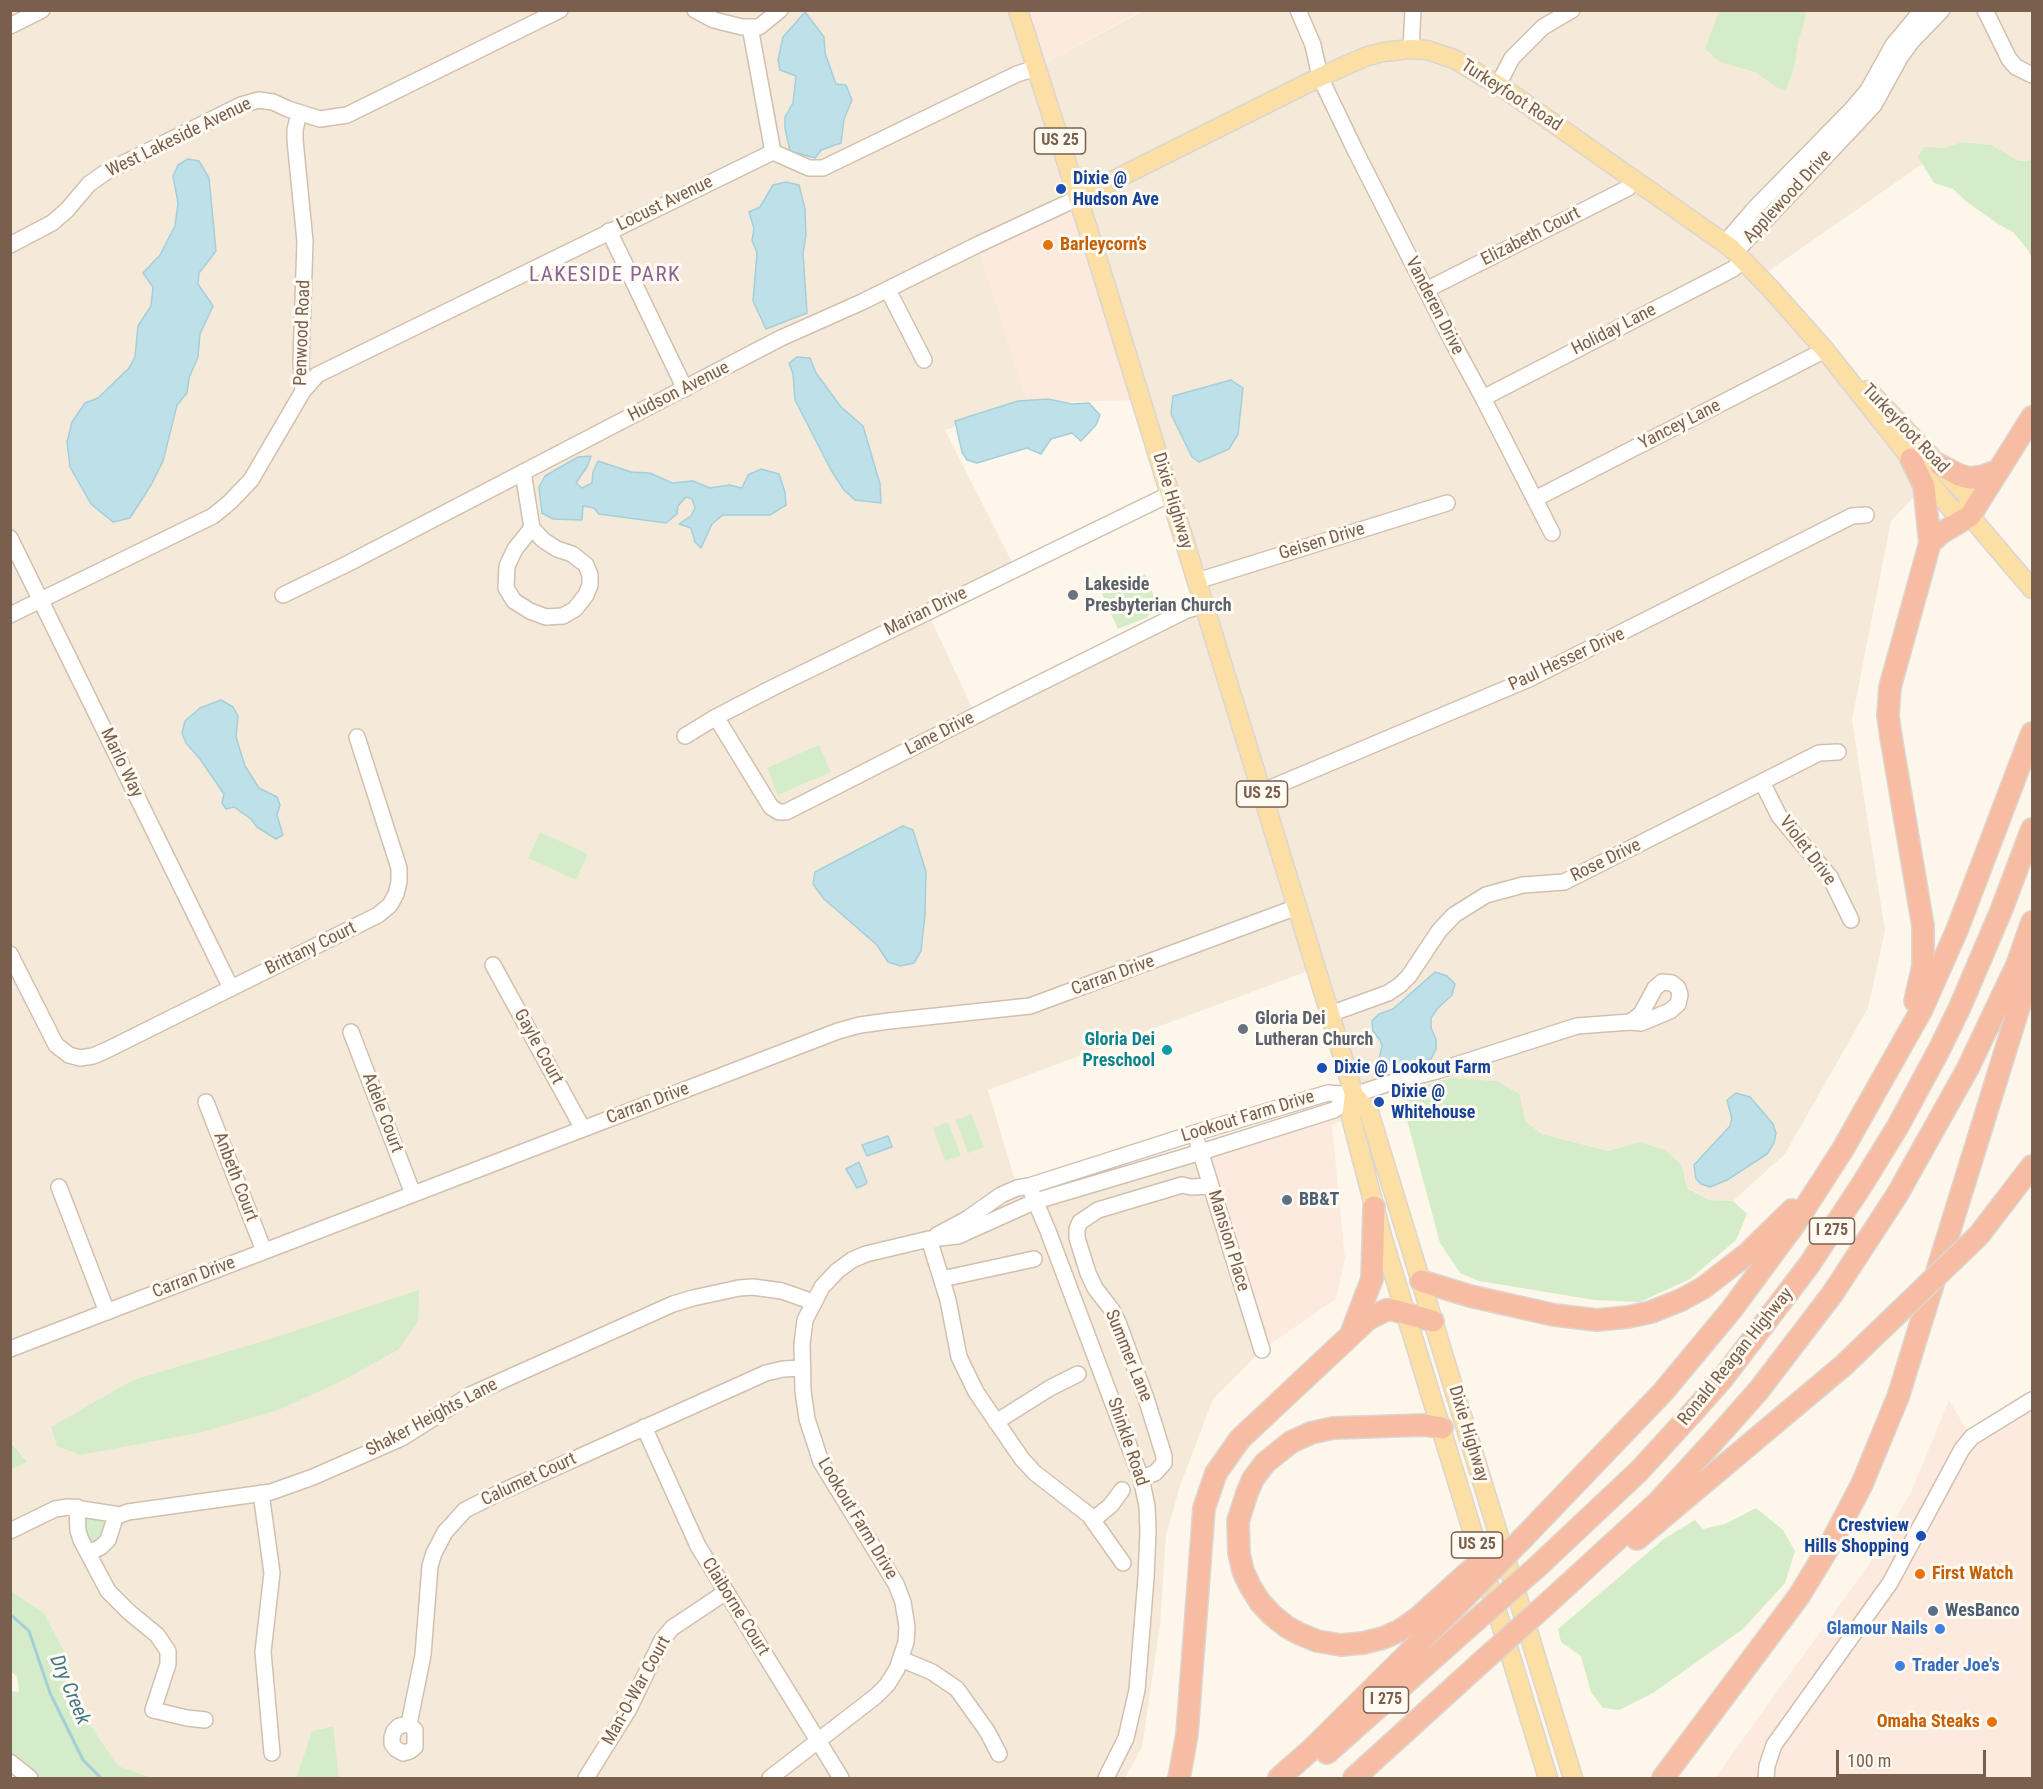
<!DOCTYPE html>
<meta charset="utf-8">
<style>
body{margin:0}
#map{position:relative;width:2043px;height:1789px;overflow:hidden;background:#fdf7eb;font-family:"Roboto Condensed",sans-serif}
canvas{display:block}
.frame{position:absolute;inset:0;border:12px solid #7a5f4d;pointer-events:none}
.scale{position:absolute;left:1836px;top:1750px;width:150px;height:27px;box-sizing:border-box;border:3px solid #7a5f4d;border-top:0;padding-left:8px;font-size:18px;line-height:21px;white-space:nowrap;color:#7a5f4d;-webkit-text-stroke:4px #fffbf2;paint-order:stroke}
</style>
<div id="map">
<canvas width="2043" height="1789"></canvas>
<div class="frame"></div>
<div class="scale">100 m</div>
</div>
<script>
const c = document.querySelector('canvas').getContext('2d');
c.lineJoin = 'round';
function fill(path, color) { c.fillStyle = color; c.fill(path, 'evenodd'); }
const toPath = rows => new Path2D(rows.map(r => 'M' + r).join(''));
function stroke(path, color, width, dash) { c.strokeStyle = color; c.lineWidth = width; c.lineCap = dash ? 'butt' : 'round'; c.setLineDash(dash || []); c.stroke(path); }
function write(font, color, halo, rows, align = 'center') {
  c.font = font + ' "Roboto Condensed",sans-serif'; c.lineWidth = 6; c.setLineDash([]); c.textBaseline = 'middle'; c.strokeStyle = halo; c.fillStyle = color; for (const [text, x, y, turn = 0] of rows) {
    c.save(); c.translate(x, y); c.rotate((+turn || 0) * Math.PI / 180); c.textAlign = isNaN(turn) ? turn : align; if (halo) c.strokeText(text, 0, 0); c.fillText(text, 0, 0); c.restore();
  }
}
fill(toPath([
 [11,11,1018,11,1036,68,1143,11,2032,11,2032,160,2019,161,1992,145,1963,142,1944,148,1925,148,1931,158,1760,277,1924,486,1891,521,1852,720,1885,931,1868,1008,1785,1154,1733,1201,1709,1200,1687,1187,1682,1166,1640,1142,1608,1151,1542,1134,1525,1121,1520,1094,1497,1081,1450,1078,1437,1071,1354,1095,1316,968,988,1090,1017,1187,1036,1201,1201,1152,1262,1350,1213,1399,1180,1486,1166,1535,1160,1625,1142,1747,1125,1778,339,1778,332,1726,312,1731,296,1778,153,1778,118,1766,75,1702,67,1657,44,1613,11,1591,11,1470,27,1462,11,1441],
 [1100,267,1204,605,976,716,927,611,1015,568,945,430,1027,403]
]), '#f5ead9');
fill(toPath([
 [1143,10,1036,68,1018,11],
 [1078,198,1140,400,1027,403,977,245],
 [1354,1095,1351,1117,1332,1125,1345,1258,1336,1299,1262,1350,1201,1152],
 [1949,1400,1967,1430,1976,1435,2032,1400,2032,1778,1715,1778,1869,1564,1911,1492]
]), '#fdeadf');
fill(toPath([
 [1719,11,1806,11,1804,23,1798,42,1795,64,1786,90,1776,87,1755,72,1720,62,1705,49],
 [1962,142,1992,145,2019,161,2032,160,2032,259,2028,250,2013,232,1998,224,1967,202,1953,189,1934,183,1918,157,1924,147,1944,148],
 [1145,574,1156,602,1148,617,1118,629,1102,594],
 [819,745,831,772,778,795,767,768],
 [540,832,588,854,576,880,528,858],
 [1450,1078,1497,1081,1520,1094,1525,1121,1542,1134,1608,1151,1640,1142,1665,1150,1682,1166,1687,1188,1709,1200,1733,1201,1747,1214,1736,1240,1690,1279,1640,1302,1594,1300,1479,1281,1460,1273,1440,1243,1404,1109,1409,1089],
 [971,1114,984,1147,968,1153,956,1120],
 [948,1122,961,1156,945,1161,933,1128],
 [419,1290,418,1321,398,1350,342,1381,278,1410,203,1432,80,1455,57,1446,51,1427,133,1380,267,1340],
 [10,1441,27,1462,11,1470,10,1470],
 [1756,1508,1783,1530,1795,1551,1785,1583,1743,1629,1653,1693,1619,1710,1603,1708,1591,1692,1581,1656,1561,1642,1558,1629,1664,1539,1695,1520,1703,1529,1725,1524],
 [87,1517,110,1519,102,1539,94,1541,87,1538,83,1522],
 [11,1591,44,1613,67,1657,75,1702,118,1766,153,1778,270,1778,30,1778,11,1762,10,1691,19,1692,17,1676,11,1672],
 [333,1726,339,1778,296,1778,312,1731]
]), '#d5ecc8');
const water = toPath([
 [805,12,824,37,825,53,836,84,846,85,852,100,844,119,841,143,821,150,815,158,790,151,785,128,785,117,793,103,796,76,780,70,778,60,783,37,805,12],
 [188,159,199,161,209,178,216,251,199,273,198,284,213,306,200,334,198,357,189,378,187,393,177,405,163,461,151,485,130,518,113,522,91,504,70,467,67,442,72,422,85,403,98,398,129,368,135,357,138,326,151,306,153,287,143,273,160,255,175,226,178,203,173,176,178,165,188,159],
 [786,182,799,185,805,209,806,235,803,253,807,313,766,329,753,301,757,253,752,240,754,229,749,212,760,207,773,185,786,182],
 [797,357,810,358,816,373,841,407,863,426,880,484,881,503,855,500,844,490,831,470,795,400,793,374,789,363,797,357],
 [1231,380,1243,388,1238,434,1229,449,1199,462,1192,457,1171,414,1173,396,1231,380],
 [1048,399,1072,404,1089,403,1100,415,1096,425,1081,441,1072,433,1051,439,1041,454,1027,448,977,463,967,460,962,452,955,421,1018,401,1048,399],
 [591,456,587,467,576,483,582,488,592,483,593,472,598,461,631,472,650,473,672,483,693,481,710,488,729,485,742,488,748,475,761,469,779,474,785,492,786,505,770,515,723,515,712,524,701,548,695,542,691,528,679,524,691,516,695,508,692,499,686,497,678,506,677,514,666,523,599,514,594,508,583,506,582,520,553,519,542,513,539,487,545,476,578,457,591,456],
 [221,700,233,707,238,716,236,737,245,766,259,788,277,797,280,805,277,815,283,835,276,839,257,827,251,819,234,807,226,809,222,803,224,794,200,759,186,743,182,733,185,721,200,708,221,700],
 [903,826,913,830,926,872,925,915,921,951,914,963,900,966,888,962,877,945,824,899,813,884,815,872,903,826],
 [1435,972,1447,976,1455,984,1452,995,1437,1009,1431,1018,1431,1028,1436,1039,1436,1049,1431,1059,1391,1069,1384,1067,1379,1059,1382,1046,1380,1040,1373,1031,1372,1021,1379,1014,1393,1009,1435,972],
 [1736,1093,1750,1097,1773,1124,1776,1133,1774,1143,1767,1154,1727,1180,1710,1187,1701,1184,1696,1179,1694,1165,1730,1126,1732,1119,1727,1100,1736,1093],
 [888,1136,892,1147,867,1156,862,1145,888,1136],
 [859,1162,867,1182,866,1184,857,1188,846,1169,859,1162]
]);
fill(water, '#bee0e8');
stroke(water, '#a4cfda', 1.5);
stroke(toPath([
 [10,1614,29,1631,50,1693,83,1760,101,1778]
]), '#a4cfda', 3);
const minor = toPath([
 [695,10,714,20,742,27,759,27,780,10],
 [1298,10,1313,45,1320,77,1355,150,1451,339,1483,398,1552,533],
 [1922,10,1893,45,1868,90,1851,110,1756,207,1731,236,1730,247,1741,246,1861,119,1874,105,1901,56,1912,41,1942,10],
 [1985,10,2009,59,2016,67,2032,75],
 [10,26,42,10],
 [750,27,773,152],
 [1411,49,1413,10],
 [1498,85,1512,58,1543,27,1572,10],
 [773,152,809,168,823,168,1017,74,1036,68],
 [609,231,685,389],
 [10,245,52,223,67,210,89,184,106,172,241,105,259,100,273,102,288,109,320,119,347,115,560,10],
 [888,290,924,360],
 [1426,290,1628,188,1634,179],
 [303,391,317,375,773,152],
 [1483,398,1733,269,1743,260],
 [523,472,532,528,515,549,507,566,506,588,514,601,530,611,546,617,563,616,575,609,586,595,590,585,590,575,586,565,572,554,557,549,543,540,532,528],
 [1535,499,1825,350],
 [10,538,231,988],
 [1197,581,1447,503],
 [283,595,349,563,781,338,862,302,977,245,1078,198],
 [10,615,213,516,230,502,251,480,303,391,301,362,305,241,295,140,295,130,299,113],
 [716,717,771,807,779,812,786,812,1018,694,1187,610,1204,605],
 [685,736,716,717,774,687,1170,494],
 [1762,782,1779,816,1830,877,1851,920],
 [1261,792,1529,679,1852,516,1866,515],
 [10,954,56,1045,69,1055,80,1058,93,1056,107,1050,378,915,390,905,396,894,399,882,399,868,357,737],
 [493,965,583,1129],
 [1330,1014,1388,993,1400,985,1409,976,1439,931,1454,915,1486,895,1523,885,1564,882,1819,753,1838,752],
 [351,1032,413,1194],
 [206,1102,264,1251],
 [1198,1144,1262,1350],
 [1029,1186,1048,1231,1141,1478,1147,1506,1148,1532,1146,1578,1137,1690,1126,1738,1106,1778],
 [59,1187,107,1312],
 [937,1235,967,1219,1001,1195,1017,1188,1029,1186,1195,1133,1328,1093,1354,1095],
 [929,1239,948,1300,959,1357,976,1392,1022,1459,1035,1473,1089,1515,1123,1563],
 [942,1279,1034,1259],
 [10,1349,838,1031,860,1025,889,1021,1030,1006,1297,907],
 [996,1422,1050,1388,1078,1374],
 [644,1427,698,1546,841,1778],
 [1141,1478,1155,1473,1164,1463,1164,1456,1146,1398,1118,1322,1112,1310,1095,1288,1088,1273,1077,1238,1077,1229,1080,1222,1098,1210,1182,1185,1191,1187,1211,1186],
 [261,1493,272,1573,263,1652,272,1753],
 [77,1507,78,1531,81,1540,108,1591,129,1612,157,1635,168,1651,168,1664,153,1710,187,1718,205,1720],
 [1093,1520,1111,1505,1122,1490],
 [10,1531,55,1509,68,1507,120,1515,128,1512,271,1492,313,1477,402,1438,470,1395,673,1304,693,1298,739,1288,753,1287,782,1291,813,1302],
 [88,1553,101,1547,108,1540,116,1515],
 [901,1659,932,1672,957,1689,987,1731,999,1754],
 [409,1724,415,1730,415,1747,410,1751,403,1753,396,1749,392,1744,392,1737,394,1731,399,1726,409,1724,423,1655,430,1566,434,1553,445,1532,465,1510,501,1492,766,1373,783,1369,803,1368],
 [10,1762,30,1778],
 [586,1778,629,1709,662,1640,672,1628,726,1592],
 [770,1778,876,1696,887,1685,897,1669,906,1642,907,1627,903,1602,896,1584,821,1462,807,1419,803,1391,802,1344,805,1320,822,1287,837,1271,852,1260,866,1254,929,1239,958,1236,1036,1201,1201,1152,1334,1110,1354,1095,1387,1084,1437,1071,1577,1026,1630,1022,1641,1023,1670,1011,1678,1004,1680,995,1678,988,1672,983,1662,982,1655,988,1641,1014,1630,1022],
 [1766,1778,1767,1766,1774,1745,1890,1583,1962,1449,1972,1437,2032,1400]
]);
const major = toPath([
 [1018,10,1100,267,1330,1014,1354,1095,1351,1117,1382,1236,1548,1778],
 [1078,198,1320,77,1365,57,1383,52,1411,49,1427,50,1454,59,1506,90,1730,247,1769,287,1825,350,1951,509,1970,516,2032,589],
 [1868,390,1969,497,1970,516],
 [1354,1095,1369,1112,1573,1778]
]);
const highway = toPath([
 [1911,459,1924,486,1930,543],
 [1940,465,1959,475,1970,478,1983,476,1997,471],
 [1915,1001,1923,966,1923,926,1890,731,1888,715,1890,687,1930,543,1941,533,1970,516,2032,417],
 [1979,1235,2032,1166],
 [1421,1281,1470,1296,1554,1315,1597,1320,1628,1317,1651,1312,1681,1300,1703,1288,1747,1254,1792,1210],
 [1352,1331,1372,1279,1374,1207],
 [1442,1428,1425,1425,1333,1428,1311,1433,1291,1442,1265,1463,1253,1479,1247,1493,1238,1521,1239,1553,1243,1571,1250,1586,1260,1602,1272,1615,1287,1627,1300,1634,1317,1641,1341,1645,1363,1643,1383,1638,1399,1631,1419,1617,1462,1578],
 [1525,1536,1663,1392,1732,1309,1794,1225,1843,1149,1922,1009,1957,930,2032,733],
 [1637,1539,1844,1365],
 [1536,1568,1639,1471,1694,1411,1723,1378,1809,1265,1863,1183,1898,1126,1939,1050,1960,1007,2001,911,2032,829],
 [1549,1602,1658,1502,1712,1443,1759,1390,1833,1293,1897,1195,1968,1068,2017,965,2032,922],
 [1327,1753,1474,1622],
 [1179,1778,1187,1734,1204,1508,1216,1473,1240,1439,1368,1319,1386,1310,1393,1310,1433,1321],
 [1279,1778,1312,1749,1466,1596],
 [1354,1778,1486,1658],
 [1663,1778,1799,1596,1830,1545,1862,1484,1898,1397,2032,965]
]);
stroke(minor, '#d1c0af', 18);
stroke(major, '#dcd5d1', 21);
stroke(highway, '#dcd5d1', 24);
stroke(minor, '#fff', 15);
stroke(major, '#fbdfa4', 18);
stroke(highway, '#f7bda2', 21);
const highwayBridge = toPath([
 [1844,1365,1979,1235],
 [1462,1578,1497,1547],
 [1466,1596,1525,1536],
 [1474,1622,1536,1568],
 [1486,1658,1549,1602]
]);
stroke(highwayBridge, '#dcd5d1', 24, []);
stroke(highwayBridge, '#f7bda2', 21);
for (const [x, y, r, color] of [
 [1061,189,6,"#1a4fb4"],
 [1048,245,6,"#e8710a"],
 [1073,595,6,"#6b7280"],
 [1243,1029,6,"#6b7280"],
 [1167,1050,6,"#0f9aa8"],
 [1322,1068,6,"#1a4fb4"],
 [1379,1102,6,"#1a4fb4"],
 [1287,1200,6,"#5c6f8a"],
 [1921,1536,6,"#1a4fb4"],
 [1920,1574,6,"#e8710a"],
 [1933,1611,6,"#5c6f8a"],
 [1940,1629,6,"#3f7fe0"],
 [1900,1666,6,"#3f7fe0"],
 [1992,1722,6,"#e8710a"]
]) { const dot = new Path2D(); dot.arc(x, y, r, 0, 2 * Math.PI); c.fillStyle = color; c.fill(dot); stroke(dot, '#fffbf2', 2); }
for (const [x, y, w] of [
 [1060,141,51],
 [1262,794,51],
 [1832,1231,45],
 [1477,1545,51],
 [1386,1700,45]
]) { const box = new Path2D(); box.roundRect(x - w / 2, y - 13, w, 26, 4.5); c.fillStyle = '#fffbf2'; c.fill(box); stroke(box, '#7a5f4d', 1.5); }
write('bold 16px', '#7a5f4d', null, [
 ["US 25",1060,141],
 ["US 25",1262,794],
 ["I 275",1832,1231],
 ["US 25",1477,1545],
 ["I 275",1386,1700]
]);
write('18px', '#7a5f4d', '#fffbf2', [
 ["Turkeyfoot Road",1511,96,33],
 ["West Lakeside Avenue",179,138,-26],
 ["Applewood Drive",1788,197,-47],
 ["Locust Avenue",665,204,-26],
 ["Elizabeth Court",1531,237,-27],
 ["Vanderen Drive",1434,306,63],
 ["Holiday Lane",1614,330,-27],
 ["Penwood Road",303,333,-88],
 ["Hudson Avenue",679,392,-27],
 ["Yancey Lane",1680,425,-27],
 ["Turkeyfoot Road",1905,429,46],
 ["Dixie Highway",1172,501,73],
 ["Geisen Drive",1322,542,-17],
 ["Marian Drive",926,612,-26],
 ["Paul Hesser Drive",1567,660,-25],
 ["Lane Drive",940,734,-27],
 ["Marlo Way",121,763,64],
 ["Violet Drive",1807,851,53],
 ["Rose Drive",1606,861,-26],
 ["Brittany Court",311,949,-26],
 ["Carran Drive",1113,976,-20],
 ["Gayle Court",538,1047,61],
 ["Carran Drive",648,1104,-21],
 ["Adele Court",382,1113,69],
 ["Lookout Farm Drive",1248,1117,-17],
 ["Anbeth Court",235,1177,69],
 ["Mansion Place",1228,1241,73],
 ["Carran Drive",194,1278,-21],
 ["Summer Lane",1128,1356,68],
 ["Ronald Reagan Highway",1736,1357,-51],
 ["Shaker Heights Lane",432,1418,-28],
 ["Dixie Highway",1468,1434,73],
 ["Shinkle Road",1127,1442,71],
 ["Calumet Court",529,1480,-25],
 ["Lookout Farm Drive",857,1519,59],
 ["Claiborne Court",735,1607,58],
 ["Man-O-War Court",637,1691,-61]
]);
write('bold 18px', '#164399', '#fffbf2', [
 ["Dixie @",1073,179],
 ["Hudson Ave",1073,200],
 ["Dixie @ Lookout Farm",1334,1068],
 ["Dixie @",1391,1092],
 ["Whitehouse",1391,1113],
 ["Crestview",1909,1526,"right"],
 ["Hills Shopping",1909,1547,"right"]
], 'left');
write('bold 18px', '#c56008', '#fffbf2', [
 ["Barleycorn’s",1060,245],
 ["First Watch",1932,1574],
 ["Omaha Steaks",1980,1722,"right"]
], 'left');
write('bold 18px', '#5b616d', '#fffbf2', [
 ["Lakeside",1085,585],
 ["Presbyterian Church",1085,606],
 ["Gloria Dei",1255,1019],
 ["Lutheran Church",1255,1040]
], 'left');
write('bold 18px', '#0d838f', '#fffbf2', [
 ["Gloria Dei",1155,1040],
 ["Preschool",1155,1061]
], 'right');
write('bold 18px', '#4e5e75', '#fffbf2', [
 ["BB&T",1299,1200],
 ["WesBanco",1945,1611]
], 'left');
write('bold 18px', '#366cbe', '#fffbf2', [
 ["Glamour Nails",1928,1629],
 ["Trader Joe's",1912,1666,"left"]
], 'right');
write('italic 20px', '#427786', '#fffbf2', [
 ["Dry Creek",69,1690,67]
]);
c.letterSpacing = '1.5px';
write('21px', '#886595', '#fffbf2', [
 ["LAKESIDE PARK",605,276]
]);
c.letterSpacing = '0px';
</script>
